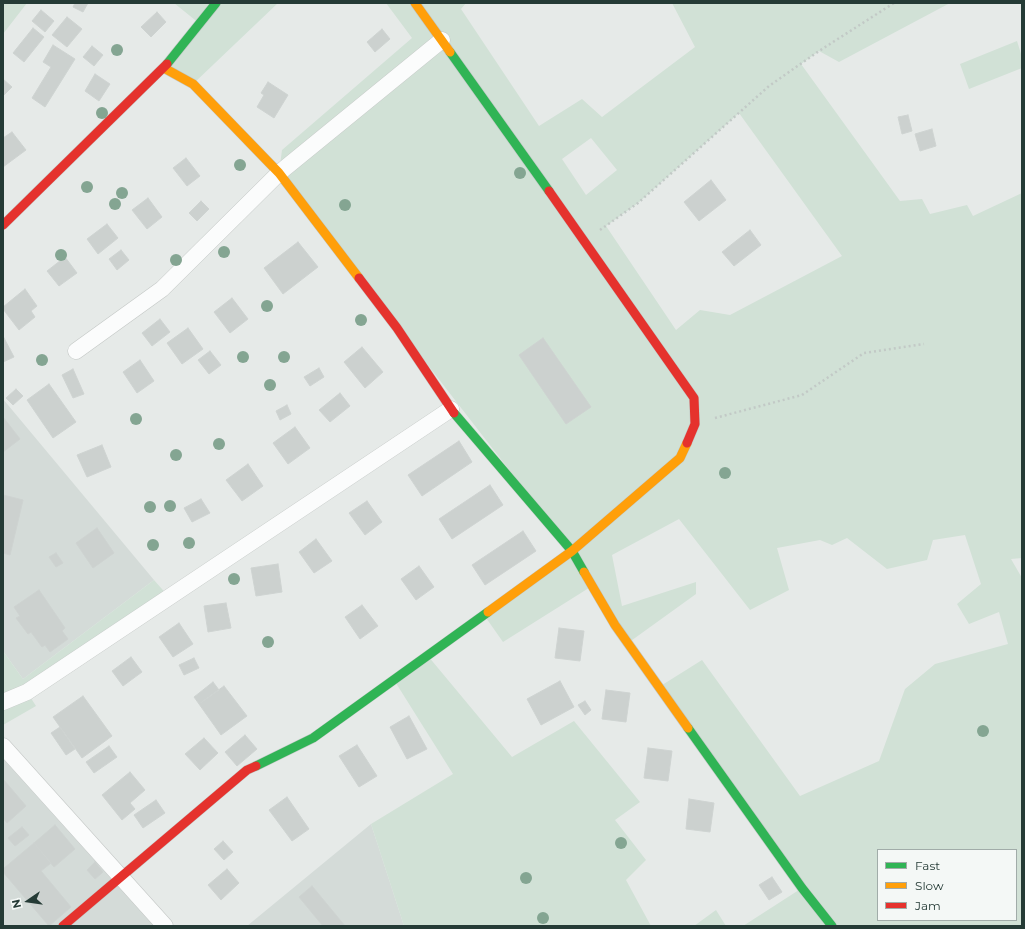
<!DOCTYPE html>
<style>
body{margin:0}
#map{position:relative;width:1025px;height:929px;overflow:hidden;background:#e6eae8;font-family:Montserrat,sans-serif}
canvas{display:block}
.frame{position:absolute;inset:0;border:4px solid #253b36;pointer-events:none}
.legend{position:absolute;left:877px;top:849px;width:140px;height:72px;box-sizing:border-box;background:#f4f8f6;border:1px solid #a1aca9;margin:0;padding:5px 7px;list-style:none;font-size:12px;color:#253b36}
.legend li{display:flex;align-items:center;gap:8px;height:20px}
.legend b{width:20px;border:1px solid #a1aca9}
.north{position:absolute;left:8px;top:881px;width:40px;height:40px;-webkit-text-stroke:3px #f4f8f6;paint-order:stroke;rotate:257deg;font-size:11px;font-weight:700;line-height:16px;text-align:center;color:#253b36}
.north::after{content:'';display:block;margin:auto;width:14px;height:18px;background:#253b36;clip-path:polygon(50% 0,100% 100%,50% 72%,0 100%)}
</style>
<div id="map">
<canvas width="1025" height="929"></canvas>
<div class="frame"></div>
<ul class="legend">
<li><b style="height:5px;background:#30b455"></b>Fast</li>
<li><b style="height:5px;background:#ff9f0a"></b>Slow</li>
<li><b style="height:5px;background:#e5322d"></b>Jam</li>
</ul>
<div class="north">N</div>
</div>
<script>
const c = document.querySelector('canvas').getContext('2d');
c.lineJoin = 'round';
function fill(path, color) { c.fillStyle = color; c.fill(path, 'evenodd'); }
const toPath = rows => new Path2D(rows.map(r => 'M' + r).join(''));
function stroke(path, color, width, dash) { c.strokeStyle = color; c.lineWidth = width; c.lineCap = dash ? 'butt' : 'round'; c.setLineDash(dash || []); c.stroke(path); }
fill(toPath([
 [3,399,154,580,23,679,3,651],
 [3,746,165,926,3,926],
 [371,824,404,926,247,926]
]), '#d4dbd8');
fill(toPath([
 [3,3,27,3,3,34],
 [174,3,278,3,193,84,164,68,200,24],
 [386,3,466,3,461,9,539,126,582,99,602,117,695,47,672,3,950,3,839,62,819,51,801,64,900,201,922,199,930,214,967,205,973,216,1022,193,1022,558,1011,559,1022,578,1022,926,743,926,802,888,659,687,702,660,800,796,879,761,905,689,935,664,1008,644,999,612,969,624,957,604,981,584,965,535,933,540,927,560,887,569,847,538,832,545,820,540,777,548,789,590,750,610,679,519,612,555,622,606,696,582,696,594,628,643,592,586,503,642,484,615,572,551,279,173,282,150,412,38],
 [739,113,842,256,730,315,700,310,676,330,606,226,638,203],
 [591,138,617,170,586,195,562,159],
 [878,850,1016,850,1016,920,878,920],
 [1017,41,1022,57,1022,68,969,89,960,64],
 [154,580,169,597,27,692,36,706,3,725,3,651,23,679],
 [428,656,512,757,574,721,640,802,615,820,646,860,626,880,651,926,404,926,371,824,453,774,394,680],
 [716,910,726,926,694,926]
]), '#d1e1d6');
const building = toPath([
 [75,3,88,3,83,12,73,7,75,3],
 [41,10,54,21,45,32,32,21,41,10],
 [157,12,166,22,151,37,141,27,157,12],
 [67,17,82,29,67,47,52,35,67,17],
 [33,28,44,37,24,62,13,53,33,28],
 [382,29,390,39,375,52,367,42,382,29],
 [53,45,75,59,45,107,32,98,51,67,43,62,53,45],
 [92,46,103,55,94,66,83,57,92,46],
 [95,74,110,84,99,101,85,91,95,74],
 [3,79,12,87,3,96,3,79],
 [268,82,288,95,274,118,257,107,264,95,261,93,268,82],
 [908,115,912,131,902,134,898,117,908,115],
 [932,129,936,146,920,151,915,134,932,129],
 [12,132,26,150,3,167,3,138,12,132],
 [186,158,200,176,187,186,173,168,186,158],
 [711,180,726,200,699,221,684,202,711,180],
 [148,198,162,217,147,229,132,210,148,198],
 [201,201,209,209,197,221,189,213,201,201],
 [107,224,118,238,98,254,87,239,107,224],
 [750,230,761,245,734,266,722,252,750,230],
 [298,242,318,267,283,294,264,268,298,242],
 [121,250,129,260,117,270,109,259,121,250],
 [65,257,77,273,59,286,47,271,65,257],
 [25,289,37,306,31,311,35,317,19,330,3,309,3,307,25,289],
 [232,298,248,319,230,333,214,312,232,298],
 [160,319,170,332,152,346,142,333,160,319],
 [188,328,203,349,182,364,167,343,188,328],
 [3,336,14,357,3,362,3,336],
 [543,338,591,407,566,424,519,355,543,338],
 [362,347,383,372,365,388,344,362,362,347],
 [210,351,221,365,209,374,198,360,210,351],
 [140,360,154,381,137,393,123,372,140,360],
 [319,368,324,377,310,386,304,377,319,368],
 [73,369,84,394,73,398,62,375,73,369],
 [49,384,76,422,53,438,27,400,49,384],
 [16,389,23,396,13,405,6,398,16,389],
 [340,393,350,406,330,422,319,410,340,393],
 [287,405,291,414,280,420,276,411,287,405],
 [3,417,20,439,3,452,3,417],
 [295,427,310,448,288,464,273,443,295,427],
 [459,441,472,462,422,496,408,475,459,441],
 [102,445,111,467,87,477,77,455,102,445],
 [248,464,263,486,242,501,226,480,248,464],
 [490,485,503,505,452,539,439,519,490,485],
 [3,495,23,500,10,555,3,553,3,495],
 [201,499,210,513,192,522,184,508,201,499],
 [367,501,382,522,365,535,349,513,367,501],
 [97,528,114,553,93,568,76,543,97,528],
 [523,531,536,551,485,585,472,565,523,531],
 [316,539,332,561,314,573,299,552,316,539],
 [56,553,63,563,56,567,49,557,56,553],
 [278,564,282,592,256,596,251,568,278,564],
 [419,566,434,587,416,600,401,579,419,566],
 [39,590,65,628,62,631,68,639,50,652,45,645,42,647,31,632,28,634,16,618,20,616,14,607,39,590],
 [226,603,231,628,208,632,204,606,226,603],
 [362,605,378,626,360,639,345,617,362,605],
 [179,623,193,644,173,657,159,637,179,623],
 [559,628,584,631,580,661,555,658,559,628],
 [131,657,142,672,123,686,112,671,131,657],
 [194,658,199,668,184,675,179,665,194,658],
 [560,681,574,707,541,725,527,699,560,681],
 [213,682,219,690,199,704,194,697,213,682],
 [224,686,247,716,221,735,199,704,224,686],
 [606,690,630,693,626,722,602,719,606,690],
 [83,696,112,736,82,758,53,717,83,696],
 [585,701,591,710,585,715,578,705,585,701],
 [409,716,427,749,407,759,390,727,409,716],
 [60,727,75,749,66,755,51,733,60,727],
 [245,735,257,749,237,766,225,752,245,735],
 [204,738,218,753,200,770,185,754,204,738],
 [357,745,377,776,359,787,339,756,357,745],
 [109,746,117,757,94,773,86,762,109,746],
 [648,748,672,751,668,781,644,778,648,748],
 [130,772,145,790,130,803,135,809,122,820,102,795,130,772],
 [3,779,26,806,7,823,3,818,3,779],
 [287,797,309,829,292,841,269,810,287,797],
 [689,799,714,803,710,832,686,829,689,799],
 [156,800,165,813,143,828,134,815,156,800],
 [55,825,75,849,54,867,34,843,55,825],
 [22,827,29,835,15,846,8,838,22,827],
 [223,841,233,852,224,860,214,849,223,841],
 [34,843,51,863,41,871,71,907,49,926,3,872,3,869,34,843],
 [95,862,103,872,95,879,87,870,95,862],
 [227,869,239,883,221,900,208,885,227,869],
 [772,877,782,892,769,900,759,885,772,877],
 [312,886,345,926,323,926,299,897,312,886]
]);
fill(building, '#ccd1cf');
stroke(building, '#ced3d1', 1);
const street = toPath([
 [76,351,162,289,279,173,442,40],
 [3,702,27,692,451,409],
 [3,746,165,926]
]);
const fast = toPath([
 [450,52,549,191],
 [167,64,216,3],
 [454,413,572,551,584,572],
 [688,728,802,888,832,926],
 [256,766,313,738,488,612]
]);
const slow = toPath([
 [415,3,450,52],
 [164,68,193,84,279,173,359,278],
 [584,572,615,625,688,728],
 [488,612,572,551,680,458,687,443]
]);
const jam = toPath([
 [549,191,694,398,695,424,687,443],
 [3,225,167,64],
 [359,278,397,328,454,413],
 [63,926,247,770,256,766]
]);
stroke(street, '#c3c7c5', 17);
stroke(fast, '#c1c7c5', 10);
stroke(slow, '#c1c7c5', 10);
stroke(jam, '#c1c7c5', 10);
stroke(toPath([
 [600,230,638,203,769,86,819,51,894,3],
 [715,418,802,395,864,353,924,344]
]), '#c2c9c6', 2.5, [2, 3]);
stroke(street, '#fbfcfc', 16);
stroke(fast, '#30b455', 9);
stroke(slow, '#ff9f0a', 9);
stroke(jam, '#e5322d', 9);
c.fillStyle = '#84a592';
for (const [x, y] of [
 [117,50],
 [102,113],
 [240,165],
 [520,173],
 [87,187],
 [122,193],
 [115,204],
 [345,205],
 [224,252],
 [61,255],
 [176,260],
 [267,306],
 [361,320],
 [243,357],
 [284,357],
 [42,360],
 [270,385],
 [136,419],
 [219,444],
 [176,455],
 [725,473],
 [170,506],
 [150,507],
 [189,543],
 [153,545],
 [234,579],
 [268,642],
 [983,731],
 [621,843],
 [526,878],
 [543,918]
]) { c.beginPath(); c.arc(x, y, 6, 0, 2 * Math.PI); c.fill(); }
</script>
